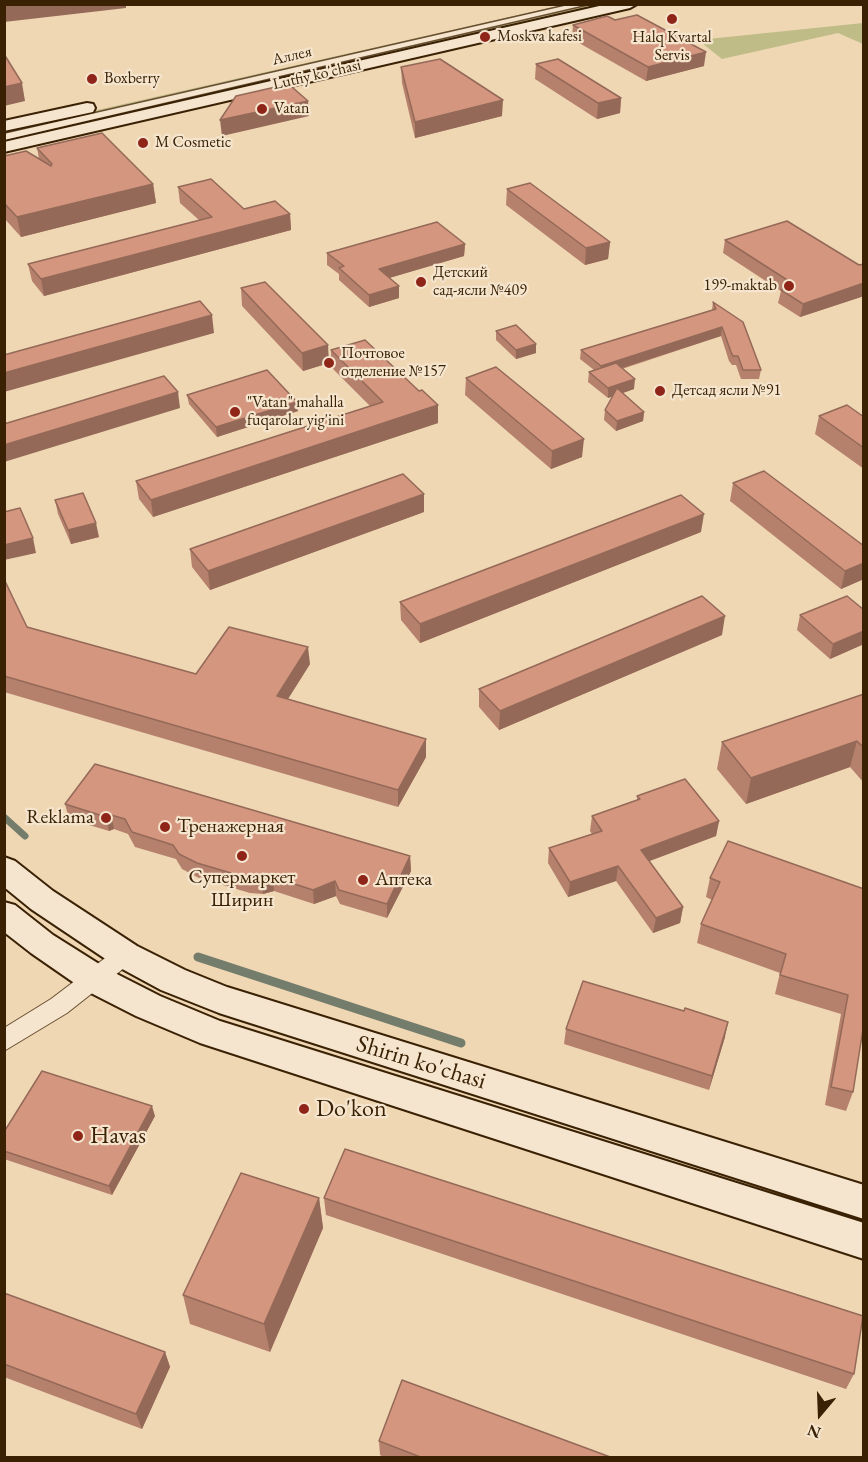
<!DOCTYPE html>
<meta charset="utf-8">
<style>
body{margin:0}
#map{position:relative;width:868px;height:1462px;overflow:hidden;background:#efd7b4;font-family:"EB Garamond",serif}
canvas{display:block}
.frame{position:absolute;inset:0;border:6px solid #3a2104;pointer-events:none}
.north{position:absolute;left:790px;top:1384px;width:60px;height:60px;-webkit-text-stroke:4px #f5e5ce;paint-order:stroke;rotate:199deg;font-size:16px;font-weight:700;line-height:24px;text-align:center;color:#3a2104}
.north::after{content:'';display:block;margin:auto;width:21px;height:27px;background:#3a2104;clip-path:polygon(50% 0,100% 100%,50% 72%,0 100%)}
</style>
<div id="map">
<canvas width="868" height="1462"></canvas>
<div class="frame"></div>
<div class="north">N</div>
</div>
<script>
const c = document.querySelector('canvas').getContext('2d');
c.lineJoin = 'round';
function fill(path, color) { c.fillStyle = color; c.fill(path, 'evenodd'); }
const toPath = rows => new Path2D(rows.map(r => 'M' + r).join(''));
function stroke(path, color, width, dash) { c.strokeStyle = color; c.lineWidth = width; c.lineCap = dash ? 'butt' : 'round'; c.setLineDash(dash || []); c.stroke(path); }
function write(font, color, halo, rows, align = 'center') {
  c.font = font + ' "EB Garamond",serif'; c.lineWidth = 4.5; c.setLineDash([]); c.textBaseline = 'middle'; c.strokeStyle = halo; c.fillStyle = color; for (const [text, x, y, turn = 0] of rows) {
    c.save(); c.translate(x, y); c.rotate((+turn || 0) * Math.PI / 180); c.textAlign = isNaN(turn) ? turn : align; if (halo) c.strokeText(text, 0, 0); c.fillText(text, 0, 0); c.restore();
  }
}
fill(toPath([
 [563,5,606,5,5,142,4,131],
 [863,23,863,44,838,33,722,59,698,40]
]), '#c0bc88');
stroke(toPath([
 [4,817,25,836]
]), '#747c6b', 7);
stroke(toPath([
 [198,957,461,1043]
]), '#747c6b', 9);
const pedestrian = toPath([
 [573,4,589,4,4,140,4,134,573,4]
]);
const minor = toPath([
 [125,946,133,949,136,955,133,961,67,1013,4,1051,4,1028,51,999,117,949,125,946]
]);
const secondary = toPath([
 [608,4,637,4,630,8,4,152,4,142,608,4],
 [87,103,93,104,95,108,93,112,4,131,4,121,87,103],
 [4,857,15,861,53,891,137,946,185,970,227,987,864,1185,864,1219,219,1013,161,990,113,964,31,909,4,887,4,857],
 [4,902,15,905,53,935,107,969,160,996,220,1021,864,1223,864,1259,200,1043,136,1016,83,989,31,953,4,932,4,902]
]);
stroke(pedestrian, '#674e30', 3);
stroke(minor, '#674e30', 2);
stroke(secondary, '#3a2104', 4);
fill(pedestrian, '#f5e5ce');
fill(minor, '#f5e5ce');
fill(secondary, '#f5e5ce');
fill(toPath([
 [573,25,704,66,646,81,572,39],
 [536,64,621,98,620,113,597,119,535,79],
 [401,67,502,116,415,138,402,83],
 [37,148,153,184,156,203,21,237,4,218,4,156,39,159],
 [178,187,244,209,290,214,291,230,44,296,32,281,28,264,199,220,180,203],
 [507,189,610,242,608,259,585,265,506,205],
 [725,240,859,265,864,264,864,296,800,317,778,303,781,291,723,253],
 [465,244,464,256,389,278,399,298,369,307,339,280,339,274,327,265,327,253],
 [241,288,329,363,303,371,242,306],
 [713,302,761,370,759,379,741,379,736,365,732,365,729,361,721,336,622,369,634,389,623,393,644,412,643,421,616,431,604,420,605,410,613,396,608,398,588,382,589,372,594,370,580,359,581,350,712,310],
 [496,331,536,353,516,359,496,340],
 [331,350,419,391,438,405,438,423,153,517,139,499,136,481,370,406,331,367],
 [466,378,582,457,551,469,465,395],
 [187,395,298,411,217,437,189,404],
 [819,416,864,417,864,469,815,434],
 [733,483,864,546,864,579,841,589,730,501],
 [55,500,99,537,71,544,58,514],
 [424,512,210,590,192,567,190,549],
 [701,532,420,643,401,620,400,602],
 [4,579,27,627,196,674,310,664,288,699,426,757,398,807,4,692],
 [864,610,864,644,830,659,797,630,800,615],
 [722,635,499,730,479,707,479,689],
 [864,694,864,783,850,767,746,804,717,769,722,742],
 [637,796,719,821,716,836,649,861,683,907,680,923,653,933,616,881,568,897,548,863,549,848,592,834,590,831,592,816,637,800],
 [65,804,410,856,411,871,387,918,340,904,336,896,314,904,274,891,263,894,250,893,199,878,182,869,176,859,135,847,128,834,114,829,109,831,69,819],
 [710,878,864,889,853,1092,846,1111,825,1105,841,1014,775,994,780,973,697,943,701,924,712,900,706,897],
 [566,1029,725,1037,709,1090,564,1044],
 [155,1116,112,1195,4,1159,4,1132],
 [319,1198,323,1228,270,1352,190,1324,183,1295],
 [324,1198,854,1374,846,1389,326,1215],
 [4,1293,165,1352,170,1367,142,1429,4,1377],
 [379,1441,613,1458,385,1458,380,1455]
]), '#b6816c');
fill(toPath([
 [4,4,126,4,126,8,4,22],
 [706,52,704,66,646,81,648,67],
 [22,83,25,101,4,106,4,87],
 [621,98,620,113,597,119,598,103],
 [503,100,502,116,415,138,415,122],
 [308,101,309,116,222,136,220,120],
 [153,184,156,203,21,237,17,217],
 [290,214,291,230,44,296,41,279],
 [610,242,608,259,585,265,586,248],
 [465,244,464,256,379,281,379,269],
 [864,283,864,296,800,317,803,304],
 [399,286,399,298,369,307,369,295],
 [212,315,214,333,4,392,4,373],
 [722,327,721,336,600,375,601,366],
 [536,344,536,353,516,359,516,350],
 [328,345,329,363,303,371,302,353],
 [635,379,634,389,608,398,608,388],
 [178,392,180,408,4,462,4,445],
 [297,402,298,411,217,437,216,427],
 [438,405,438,423,153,517,151,500],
 [644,412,643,421,616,431,617,421],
 [584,439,582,457,551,469,552,451],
 [424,494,424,512,210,590,208,571],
 [704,514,701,532,420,643,420,624],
 [96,523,99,537,71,544,68,530],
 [33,538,36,553,4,560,4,545],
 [864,563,864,579,841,589,845,571],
 [725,616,722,635,499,730,500,711],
 [864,631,864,644,830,659,833,644],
 [308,647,310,664,279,713,277,696],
 [426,739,426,757,398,807,398,790],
 [857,741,850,767,746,804,751,778],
 [111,815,114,829,109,831,106,817],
 [719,821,716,836,639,865,641,850],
 [410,856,411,871,387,918,387,904],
 [618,866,616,881,568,897,570,882],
 [273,877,274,891,263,894,261,879],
 [335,881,336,896,314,904,313,890],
 [683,907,680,923,653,933,656,918],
 [728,1022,725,1037,709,1090,712,1076],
 [152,1106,155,1116,112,1195,109,1186],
 [319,1198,323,1228,270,1352,264,1324],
 [165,1352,170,1367,142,1429,136,1414]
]), '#946958');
const building = toPath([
 [637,15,706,52,648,67,573,25,607,16,615,20,637,15],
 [4,54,22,83,4,87,4,54],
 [440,59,503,100,415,122,401,67,440,59],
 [558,59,621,98,598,103,536,64,558,59],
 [280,86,292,87,308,101,220,120,236,96,280,86],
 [102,133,153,184,17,217,4,203,4,156,26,151,51,166,52,164,37,148,102,133],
 [211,179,244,209,275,201,290,214,41,279,28,264,212,217,178,187,211,179],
 [530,183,610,242,586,248,507,189,530,183],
 [787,221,859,265,864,264,864,283,803,304,781,290,795,285,725,240,787,221],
 [437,222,465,244,379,269,399,286,369,295,339,268,344,266,327,253,437,222],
 [265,282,328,345,302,353,241,288,265,282],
 [200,301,212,315,4,373,4,355,200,301],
 [713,302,743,322,761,370,743,370,738,356,733,356,731,352,722,327,601,366,581,350,716,309,713,302],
 [516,325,536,344,516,350,496,331,516,325],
 [365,340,419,391,422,390,438,405,151,500,136,481,383,402,331,350,365,340],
 [616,363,635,379,608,388,589,372,616,363],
 [496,367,584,439,552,451,466,378,496,367],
 [267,370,297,402,216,427,187,395,267,370],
 [164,376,178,392,4,445,4,424,164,376],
 [617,388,644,412,617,421,605,410,617,388],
 [847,405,864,417,864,448,819,416,847,405],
 [764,471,864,546,864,563,845,571,733,483,764,471],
 [403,474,424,494,208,571,190,549,403,474],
 [83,493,96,523,68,530,55,500,83,493],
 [681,495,704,514,420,624,400,602,681,495],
 [20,508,33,538,4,545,4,512,20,508],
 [4,579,27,627,196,674,229,627,308,647,277,696,426,739,398,790,4,676,4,579],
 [702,596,725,616,500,711,479,689,702,596],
 [847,596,864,610,864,631,833,644,800,615,847,596],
 [864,694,864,748,857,741,751,778,722,742,864,694],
 [95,764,410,856,387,904,339,890,335,881,313,890,273,877,261,879,248,878,197,863,179,854,173,845,132,832,125,819,111,815,106,817,65,804,95,764],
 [685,779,719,821,641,850,683,907,656,918,618,866,570,882,549,848,602,831,592,816,640,799,637,796,685,779],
 [728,841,864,889,864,1023,853,1092,831,1087,848,995,780,975,786,954,701,924,720,882,710,878,728,841],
 [583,981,684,1011,685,1008,728,1022,712,1076,566,1029,583,981],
 [42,1071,152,1106,109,1186,4,1151,4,1132,42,1071],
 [345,1149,863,1316,854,1374,324,1198,345,1149],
 [241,1173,319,1198,264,1324,183,1295,241,1173],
 [4,1293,165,1352,136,1414,4,1364,4,1293],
 [402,1380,613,1458,423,1458,379,1441,402,1380]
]);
fill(building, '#d4967e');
stroke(building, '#946958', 1.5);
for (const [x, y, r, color] of [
 [672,19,6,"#8f2418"],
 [485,37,6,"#8f2418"],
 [92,79,6,"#8f2418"],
 [262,109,6,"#8f2418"],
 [143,143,6,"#8f2418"],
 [421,282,6,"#8f2418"],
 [789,286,6,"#8f2418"],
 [329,363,6,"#8f2418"],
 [660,391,6,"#8f2418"],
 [235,412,6,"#8f2418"],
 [106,818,6,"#8f2418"],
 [165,827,6,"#8f2418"],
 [242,856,6,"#8f2418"],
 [363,880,6,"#8f2418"],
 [304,1109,6,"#8f2418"],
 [78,1136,6,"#8f2418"]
]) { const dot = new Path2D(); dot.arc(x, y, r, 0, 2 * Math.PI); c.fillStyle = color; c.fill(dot); stroke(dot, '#f5e5ce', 2); }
write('16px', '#3a2104', '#f5e5ce', [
 ["Moskva kafesi",497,37],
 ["Halq Kvartal",672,38,"center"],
 ["Servis",672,56,"center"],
 ["Boxberry",104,79],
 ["Vatan",274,109],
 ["M Cosmetic",155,143],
 ["Детский",433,273],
 ["сад-ясли №409",433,291],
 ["199-maktab",777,286,"right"],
 ["Почтовое",341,354],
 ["отделение №157",341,372],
 ["Детсад ясли №91",672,391],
 ["\"Vatan\" mahalla",247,403],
 ["fuqarolar yig'ini",247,421]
], 'left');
write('16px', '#3a2104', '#f5e5ce', [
 ["Аллея",292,56,-13],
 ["Lutfiy ko'chasi",317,75,-13]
]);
write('20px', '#3a2104', '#f5e5ce', [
 ["Reklama",94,818,"right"],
 ["Тренажерная",177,827],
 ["Супермаркет",242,878,"center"],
 ["Ширин",242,901,"center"],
 ["Аптека",375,880]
], 'left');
write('24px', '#3a2104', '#f5e5ce', [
 ["Shirin ko'chasi",421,1063,17]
]);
write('24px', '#3a2104', '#f5e5ce', [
 ["Do'kon",316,1109],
 ["Havas",90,1136]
], 'left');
</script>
